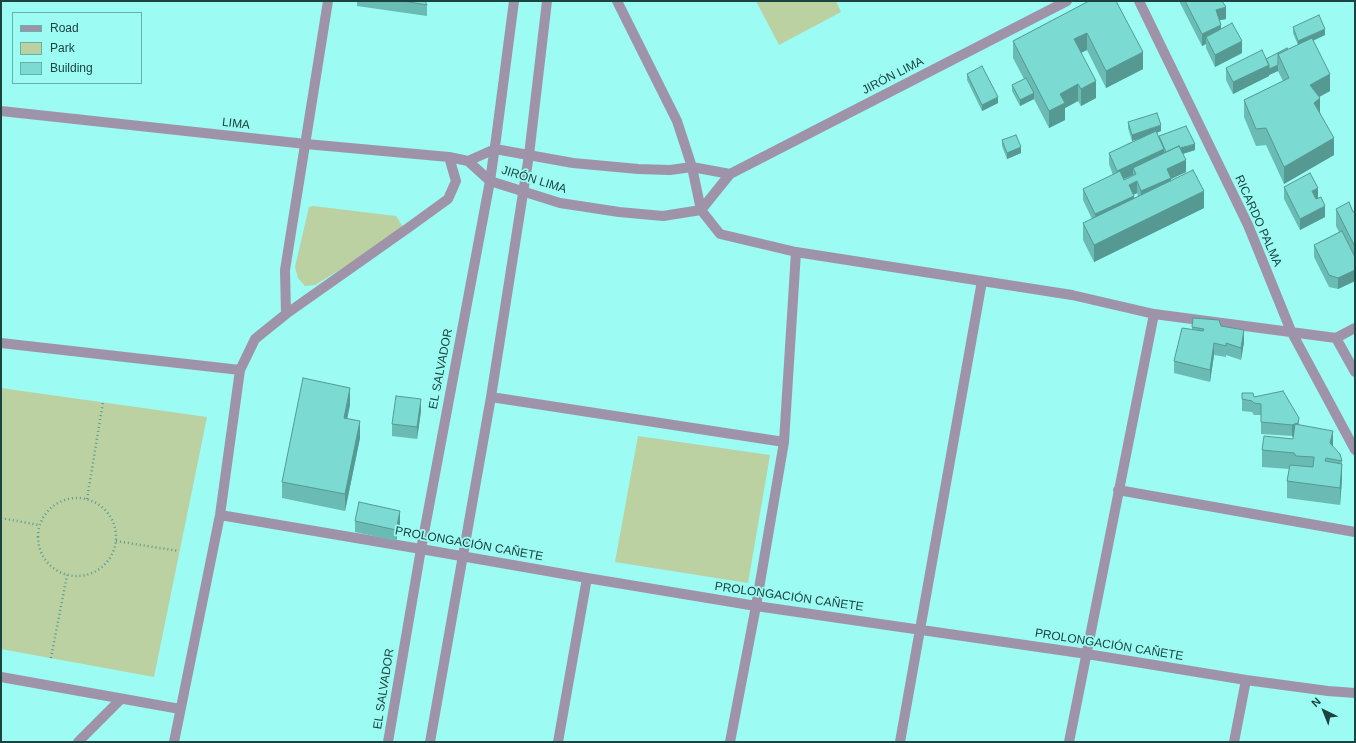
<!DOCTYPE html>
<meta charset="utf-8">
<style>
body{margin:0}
#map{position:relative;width:1356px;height:743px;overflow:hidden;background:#9cfbf2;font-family:Helvetica,sans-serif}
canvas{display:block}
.frame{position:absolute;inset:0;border:2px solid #1b4340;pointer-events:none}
.legend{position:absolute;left:12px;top:12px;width:130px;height:72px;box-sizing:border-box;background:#9cfbf2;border:1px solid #68b1ab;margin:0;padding:5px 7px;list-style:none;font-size:12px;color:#1b4340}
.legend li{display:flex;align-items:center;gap:8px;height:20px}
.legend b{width:20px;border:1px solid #68b1ab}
.north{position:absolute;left:1304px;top:691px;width:40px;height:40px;-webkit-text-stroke:3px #9cfbf2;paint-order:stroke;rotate:317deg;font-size:11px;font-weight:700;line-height:16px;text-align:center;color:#1b4340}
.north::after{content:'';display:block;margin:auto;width:14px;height:18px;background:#1b4340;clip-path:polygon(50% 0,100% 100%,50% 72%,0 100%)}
</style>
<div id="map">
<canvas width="1356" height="743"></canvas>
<div class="frame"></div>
<ul class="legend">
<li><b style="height:5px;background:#9f93aa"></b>Road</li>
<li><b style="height:11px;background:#bbd1a2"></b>Park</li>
<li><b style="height:11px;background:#7bdad1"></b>Building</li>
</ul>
<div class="north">N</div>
</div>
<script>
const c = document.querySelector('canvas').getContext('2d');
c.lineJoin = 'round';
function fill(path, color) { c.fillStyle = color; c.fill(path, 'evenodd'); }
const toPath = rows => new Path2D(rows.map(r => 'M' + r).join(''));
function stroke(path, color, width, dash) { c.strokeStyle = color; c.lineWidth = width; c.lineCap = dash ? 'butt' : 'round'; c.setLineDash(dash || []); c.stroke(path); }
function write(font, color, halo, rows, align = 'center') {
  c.font = font + ' Helvetica,sans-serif'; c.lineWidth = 3.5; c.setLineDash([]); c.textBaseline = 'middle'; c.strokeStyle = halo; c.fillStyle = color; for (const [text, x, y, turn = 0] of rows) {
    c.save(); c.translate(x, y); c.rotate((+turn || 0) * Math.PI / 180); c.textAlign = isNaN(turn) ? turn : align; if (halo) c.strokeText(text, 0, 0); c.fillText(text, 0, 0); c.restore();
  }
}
fill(toPath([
 [756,1,836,1,841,12,779,45],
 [313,206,396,216,403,227,400,233,315,285,305,286,298,278,295,267,309,207],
 [1,388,207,417,154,677,1,649],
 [638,436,770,455,748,583,615,562]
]), '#bbd1a2');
stroke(toPath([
 '38 537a39 39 0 1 1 78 0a39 39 0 1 1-78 0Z',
 [87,499,103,402],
 [1,518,39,525],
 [116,541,179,551],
 [51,658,67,575]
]), '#579993', 2.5, [1, 3]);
stroke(toPath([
 [617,1,677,121,692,167,701,210,720,234,796,252,1072,295,1154,314,1336,338],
 [1139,1,1248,225,1291,331,1355,450],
 [1,111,306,144,449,157,468,161,490,181,560,203,619,212,663,216,701,210,730,174,1067,1],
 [468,161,495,149,573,163,638,169,670,170,692,167,730,174],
 [286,314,285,270,328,1],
 [1336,338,1355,372],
 [1336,338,1355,328],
 [1,343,240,370],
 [491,397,784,442],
 [1118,490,1355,532],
 [220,515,421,549,587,578,756,606,1087,654,1246,680,1328,691,1355,693],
 [1,677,180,709],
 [78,742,121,699],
 [174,742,220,515,240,370,255,339,286,314,408,228,448,199,456,181,449,157],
 [388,742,421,549,490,181,496,139,514,1],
 [430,742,491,397,529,155,547,1],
 [558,742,587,578],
 [730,742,756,606,784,442,796,252],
 [900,742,982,281],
 [1069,742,1154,314],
 [1234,742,1246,680]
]), '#9f93aa', 10);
fill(toPath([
 [357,1,425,1,427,5,427,16,357,6],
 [1089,1,1143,69,1106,88,1087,50,1081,53,1096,98,1081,106,1078,101,1065,108,1065,120,1049,128,1034,99,1020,106,1012,91,1012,85,1024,79,1013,58,1013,41],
 [1179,1,1222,1,1226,19,1219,20,1221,29,1242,53,1215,67,1206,48,1206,44,1202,46],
 [1293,27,1325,35,1313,41,1330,91,1319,97,1320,112,1334,155,1284,184,1266,145,1256,146,1244,117,1244,100,1283,81,1278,71,1269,75,1269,73,1269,76,1233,94,1226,80,1226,68,1266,59,1298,45,1293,33],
 [967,74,998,103,982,111,967,80],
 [1128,122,1161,131,1157,133,1159,137,1195,150,1183,154,1186,172,1171,179,1171,180,1204,208,1094,262,1083,240,1083,223,1092,219,1083,200,1083,189,1113,175,1109,164,1109,153,1142,137,1132,141,1128,128],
 [1133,175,1133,176,1124,180,1124,179],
 [1137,193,1138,196,1134,198,1133,195],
 [1002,140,1021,153,1007,159,1002,146],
 [1284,187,1318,198,1325,217,1300,230,1284,199],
 [1336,209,1353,212,1355,211,1355,281,1338,289,1329,287,1314,257,1314,245,1339,232,1336,226],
 [1221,326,1244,342,1241,360,1226,355,1226,357,1214,355,1210,382,1174,373,1174,361,1192,330,1192,327],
 [1242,393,1254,397,1333,446,1342,461,1342,478,1340,505,1287,498,1287,481,1289,469,1262,467,1262,450,1293,439,1293,436,1261,434,1261,415,1254,415,1252,412,1242,411],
 [350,405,347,418,360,438,345,511,282,498,282,482],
 [421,411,417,439,392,436,392,424],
 [355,521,400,523,396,541,355,532]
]), '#6abbb4');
fill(toPath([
 [1226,7,1226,19,1216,21,1216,10],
 [1221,25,1221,37,1206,37,1206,44,1202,46,1202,34],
 [1325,29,1325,35,1298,47,1298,41],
 [1087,33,1087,50,1074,56,1074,39],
 [1242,41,1242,53,1215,67,1215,55],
 [1143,52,1143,69,1106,88,1106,71],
 [1269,65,1269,76,1233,94,1233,82],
 [1278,65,1278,71,1269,75,1269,69],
 [1330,74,1330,91,1310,102,1310,85],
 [1096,81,1096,98,1081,106,1081,89],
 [1078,84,1078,101,1065,108,1065,120,1049,128,1049,111,1060,94],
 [1034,93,1034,99,1020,106,1020,100],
 [998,97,998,103,982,111,982,105],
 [1320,98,1320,115,1314,103],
 [1161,125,1161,131,1132,141,1132,135],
 [1334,138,1334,155,1284,184,1284,167],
 [1195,144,1195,150,1166,159,1166,153],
 [1021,147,1021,153,1007,159,1007,153],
 [1164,149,1164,161,1133,168,1133,175,1117,182,1117,171],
 [1186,160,1186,172,1171,179,1171,189,1141,203,1141,191,1167,169],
 [1137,181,1137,193,1129,197,1129,185],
 [1318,188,1318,199,1312,203,1312,191],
 [1204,191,1204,208,1094,262,1094,245],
 [1134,196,1134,208,1095,226,1095,214],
 [1325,206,1325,217,1300,230,1300,219],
 [1355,270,1355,281,1338,289,1338,278],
 [1244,330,1244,342,1241,360,1241,348],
 [1214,343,1214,355,1210,382,1210,370],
 [350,388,350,405,344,434,344,418],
 [421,399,421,411,417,439,417,427],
 [1299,418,1298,434,1292,437,1292,425],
 [360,421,360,438,345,511,345,494],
 [1333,431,1333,448,1330,460,1330,443],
 [1342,464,1342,480,1340,505,1340,488],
 [400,511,400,523,396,541,396,530]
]), '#569992');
const building = toPath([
 [403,1,425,1,427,5,403,1],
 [1089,1,1116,1,1143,52,1106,71,1087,33,1074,39,1096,81,1081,89,1078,84,1060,94,1065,103,1049,111,1013,41,1089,1],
 [1185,1,1222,1,1226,7,1216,10,1221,25,1202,34,1185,1],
 [1319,15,1325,29,1298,41,1293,27,1319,15],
 [1232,23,1242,41,1215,55,1206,37,1232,23],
 [1312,38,1330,74,1310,85,1320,98,1314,103,1334,138,1284,167,1266,128,1256,129,1244,100,1289,78,1278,54,1312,38],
 [1287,48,1288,49,1278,54,1278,65,1269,69,1269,65,1266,59,1287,48],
 [1262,50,1269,65,1233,82,1226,68,1262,50],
 [982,66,998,97,982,105,967,74,982,66],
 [1026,78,1034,93,1020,100,1012,85,1026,78],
 [1157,113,1161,125,1132,135,1128,122,1157,113],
 [1186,126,1195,144,1180,148,1179,146,1166,152,1159,136,1186,126],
 [1156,131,1164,149,1117,171,1109,153,1156,131],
 [1016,135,1021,147,1007,153,1002,140,1016,135],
 [1179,146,1186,160,1167,169,1171,178,1141,191,1137,181,1129,185,1134,196,1095,214,1083,189,1120,171,1124,180,1136,174,1133,168,1179,146],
 [1193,170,1204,191,1094,245,1083,223,1193,170],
 [1310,173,1318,188,1312,191,1316,199,1321,197,1325,206,1300,219,1284,187,1310,173],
 [1349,202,1353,212,1355,211,1355,247,1336,209,1349,202],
 [1342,231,1355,257,1355,270,1338,278,1329,275,1314,245,1342,231],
 [1193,318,1219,320,1221,326,1244,330,1241,348,1226,343,1226,346,1214,343,1210,370,1174,361,1182,328,1203,331,1204,329,1192,327,1193,318],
 [303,378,350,388,344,418,360,421,345,494,282,482,303,378],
 [1283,391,1299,418,1298,423,1292,425,1261,422,1261,404,1254,403,1252,401,1242,399,1242,393,1253,393,1254,397,1283,391],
 [396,396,421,399,417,427,392,424,396,396],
 [1295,424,1333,431,1330,443,1340,454,1342,461,1326,458,1325,461,1342,464,1340,488,1287,481,1290,465,1313,467,1314,457,1296,456,1294,453,1262,450,1264,436,1293,439,1295,424],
 [359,502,400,511,396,530,355,521,359,502]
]);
fill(building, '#7bdad1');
stroke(building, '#569992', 1);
write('12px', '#1b4340', '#9cfbf2', [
 ["JIRÓN LIMA",893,76,-27],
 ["LIMA",236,124,6],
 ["JIRÓN LIMA",534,180,17],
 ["RICARDO PALMA",1258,221,66],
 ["EL SALVADOR",441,369,-79],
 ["PROLONGACIÓN CAÑETE",469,544,10],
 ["PROLONGACIÓN CAÑETE",789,597,8],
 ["PROLONGACIÓN CAÑETE",1109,645,9],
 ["EL SALVADOR",384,689,-81]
]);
</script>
